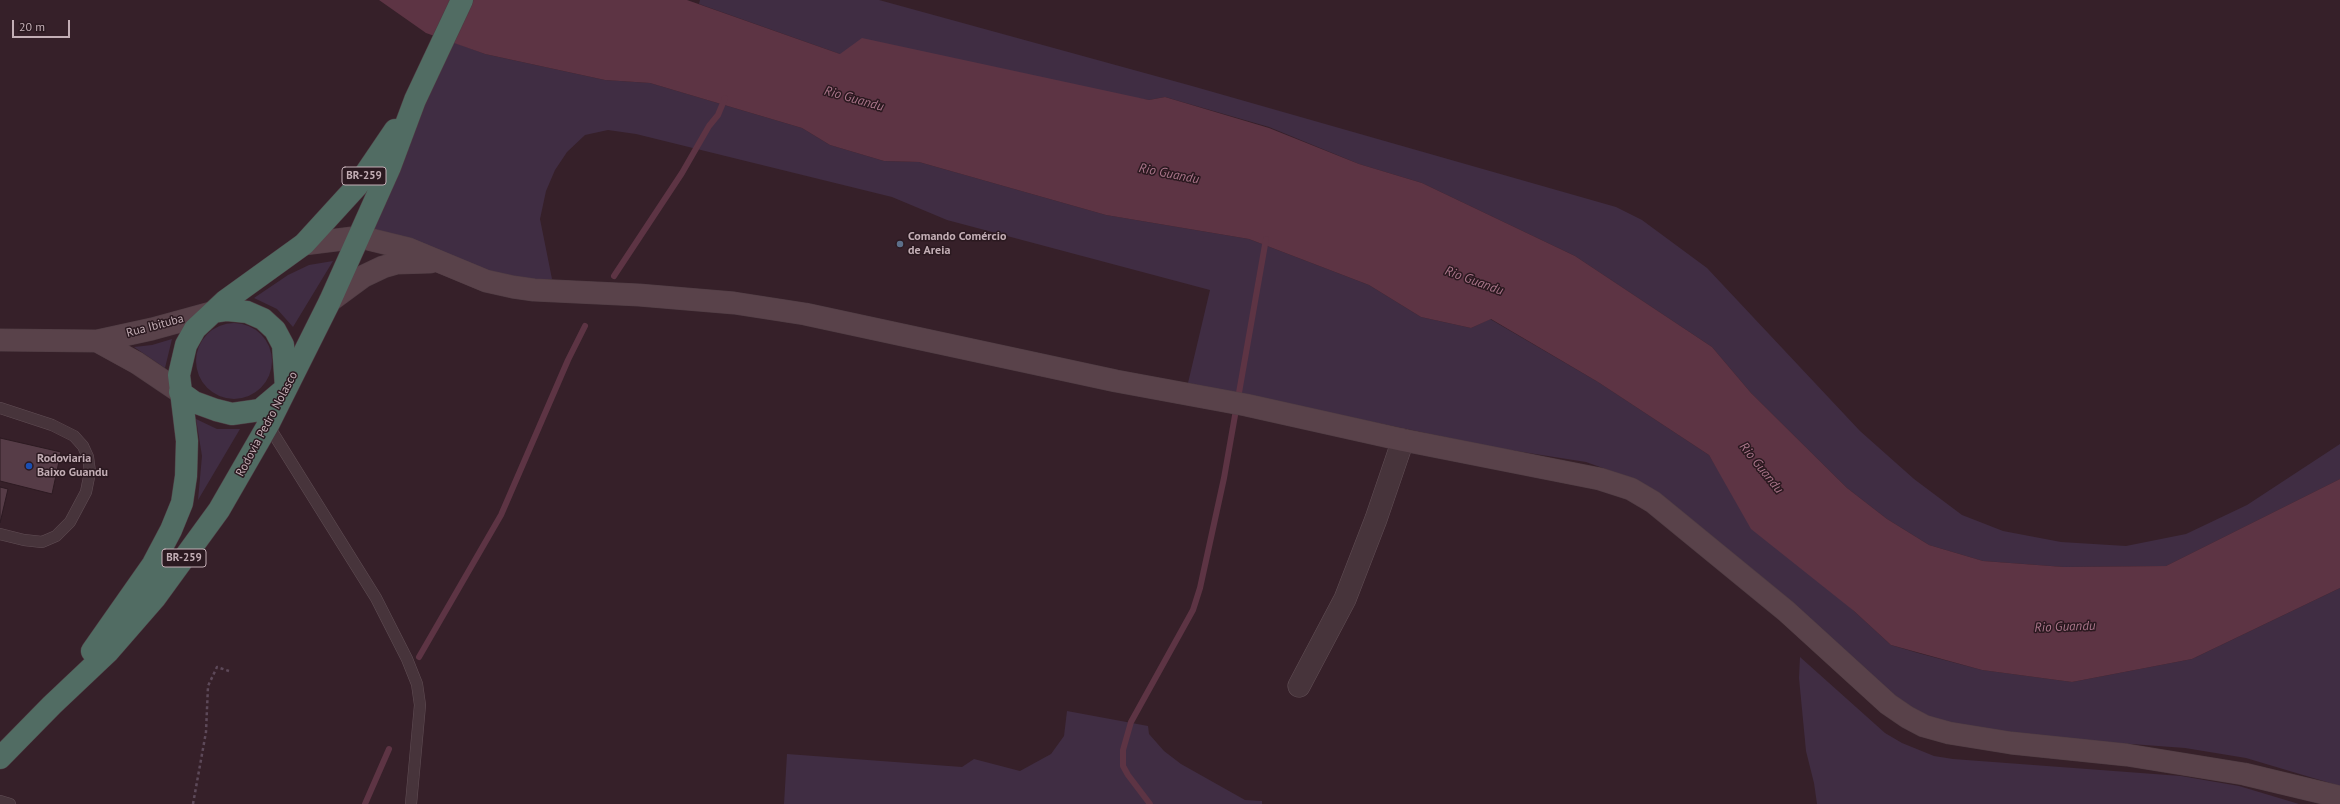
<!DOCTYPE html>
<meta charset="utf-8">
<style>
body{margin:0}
#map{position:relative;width:2340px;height:804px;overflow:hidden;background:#362029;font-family:"PT Sans",sans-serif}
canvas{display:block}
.scale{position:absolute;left:12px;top:20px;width:58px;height:18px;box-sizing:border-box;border:2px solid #c3aeb5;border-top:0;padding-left:5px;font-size:12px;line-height:14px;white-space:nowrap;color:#c3aeb5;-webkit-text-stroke:3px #2b1920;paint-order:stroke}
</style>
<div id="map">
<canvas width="2340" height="804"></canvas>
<div class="scale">20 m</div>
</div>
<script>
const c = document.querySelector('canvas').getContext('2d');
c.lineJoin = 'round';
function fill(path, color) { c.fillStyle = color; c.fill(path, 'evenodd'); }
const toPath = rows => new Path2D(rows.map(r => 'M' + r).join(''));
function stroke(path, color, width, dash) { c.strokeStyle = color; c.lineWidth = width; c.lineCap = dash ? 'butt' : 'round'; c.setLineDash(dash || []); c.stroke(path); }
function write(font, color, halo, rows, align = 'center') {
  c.font = font + ' "PT Sans",sans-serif'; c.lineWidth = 3; c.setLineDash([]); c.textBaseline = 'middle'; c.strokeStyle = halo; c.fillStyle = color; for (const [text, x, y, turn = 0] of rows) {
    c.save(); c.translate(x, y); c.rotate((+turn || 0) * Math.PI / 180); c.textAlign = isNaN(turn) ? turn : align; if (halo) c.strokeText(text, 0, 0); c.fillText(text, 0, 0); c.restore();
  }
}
fill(toPath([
 [700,0,879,0,1192,86,1616,207,1642,220,1707,268,1860,431,1914,479,1962,515,2003,531,2061,542,2126,546,2186,534,2247,505,2340,444,2340,479,2166,566,2064,567,1983,561,1929,545,1887,519,1847,488,1751,393,1712,347,1575,256,1422,183,1359,164,1269,127,1165,97,1149,100,840,54,699,4],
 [453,42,485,54,605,80,650,83,802,128,830,145,884,161,919,162,1106,215,1249,239,1369,285,1421,317,1471,328,1490,319,1598,382,1709,455,1729,488,1854,611,1891,645,1918,653,1982,670,2072,682,2192,659,2340,588,2340,786,2246,758,2185,748,1956,731,1928,723,1628,477,1586,462,1497,448,1188,383,1210,290,947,220,892,197,636,134,608,130,585,135,567,152,555,170,546,191,540,219,552,279,530,279,489,272,370,233,411,133],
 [333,261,293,327,277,309,254,298,288,275,309,265],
 '196 361a38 38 0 1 1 76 0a38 38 0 1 1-76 0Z',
 [172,339,165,368,134,347,152,345],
 [196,419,217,429,240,429,198,500,202,456],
 [1800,657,1885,733,1902,743,1934,756,1953,759,2181,776,2239,786,2299,804,1817,804,1814,783,1806,751,1799,678],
 [1067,711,1148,726,1149,734,1164,751,1181,764,1245,800,1262,801,1262,804,784,804,787,754,962,767,974,759,1020,771,1051,754,1064,736]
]), '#402d43');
fill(toPath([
 [379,0,687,0,840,54,862,38,1149,100,1165,97,1269,128,1359,164,1422,183,1575,256,1712,347,1751,393,1847,488,1887,519,1929,545,1983,561,2064,567,2166,566,2340,479,2340,588,2192,659,2072,682,1982,670,1891,645,1854,611,1751,529,1709,455,1598,382,1491,319,1471,328,1421,317,1369,285,1249,239,1106,215,919,162,884,161,830,145,802,128,650,83,605,80,485,54,426,33]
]), '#5d3444');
stroke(toPath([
 [614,276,682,173,709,126,718,115,725,98],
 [419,657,501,515,568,360,585,326],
 [365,804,389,749],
 [1150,804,1128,775,1123,766,1123,750,1131,722,1193,610,1200,588,1224,478,1266,239]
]), '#5d3444', 6);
const building = toPath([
 [0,438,61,452,52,494,0,481,0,438],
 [0,487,8,489,0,523,0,487]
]);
fill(building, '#563c47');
stroke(building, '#2d1b22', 1);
const lane = toPath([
 [0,408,52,425,74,436,83,446,88,457,90,472,86,492,70,522,56,536,42,542,24,540,0,534],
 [268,425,376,598,407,659,417,684,420,705,411,804],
 [0,801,10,804]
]);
const street = toPath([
 [1299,686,1345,599,1376,519,1403,440]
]);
const secondary = toPath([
 [304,244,360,237,409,249,486,281,513,287,534,290,639,295,734,303,805,314,1116,381,1246,405,1403,440,1600,479,1631,489,1653,502,1786,611,1888,704,1907,717,1924,726,1949,733,2011,743,2127,755,2244,774,2340,797],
 [330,301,364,276,383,267,397,263,430,262],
 [0,340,97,341,152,329,214,312],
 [97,341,137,363,180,392]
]);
const highway = toPath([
 [180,392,194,402,216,410,232,414,260,410,286,388,283,345,275,330,263,319,247,312,227,310,214,312],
 [92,651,153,564,171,530,182,503,186,476,187,441,179,375,186,345,195,329,225,301,304,244,357,186,395,130],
 [0,758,52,705,108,652,155,598,219,510,268,425,330,301,390,167,415,100,462,0]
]);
stroke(lane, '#614e55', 12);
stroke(street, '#614e55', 23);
stroke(secondary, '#503d44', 23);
stroke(highway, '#4e3b42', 23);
stroke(toPath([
 [193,804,206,732,208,686,217,667,229,671]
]), '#5d4959', 2.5, [3, 3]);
stroke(lane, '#47343b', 11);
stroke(street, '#47343b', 22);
stroke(secondary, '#59424a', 22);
stroke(highway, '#516c63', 22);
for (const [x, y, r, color] of [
 [900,244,4,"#5c6f8a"],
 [29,466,4,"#1a4fb4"]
]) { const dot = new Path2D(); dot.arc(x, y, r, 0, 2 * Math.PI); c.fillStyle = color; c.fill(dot); stroke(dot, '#2b1920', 1.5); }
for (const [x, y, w] of [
 [364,176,44],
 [184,558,44]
]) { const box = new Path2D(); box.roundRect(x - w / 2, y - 9, w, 18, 3); c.fillStyle = '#2b1920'; c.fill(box); stroke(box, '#c3aeb5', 1); }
write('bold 11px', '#c3aeb5', null, [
 ["BR-259",364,176],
 ["BR-259",184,558]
]);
write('bold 12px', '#c3aeb5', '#2b1920', [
 ["Comando Comércio",908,237],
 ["de Areia",908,251],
 ["Rodoviaria",37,459],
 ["Baixo Guandu",37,473]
], 'left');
write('12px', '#c3aeb5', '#2b1920', [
 ["Rua Ibituba",155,326,-15],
 ["Rodovia Pedro Nolasco",267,424,-62]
]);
write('italic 13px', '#ab768b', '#2b1920', [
 ["Rio Guandu",854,99,16],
 ["Rio Guandu",1169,174,11],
 ["Rio Guandu",1474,281,20],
 ["Rio Guandu",1761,468,51],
 ["Rio Guandu",2065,627,-2]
]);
</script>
